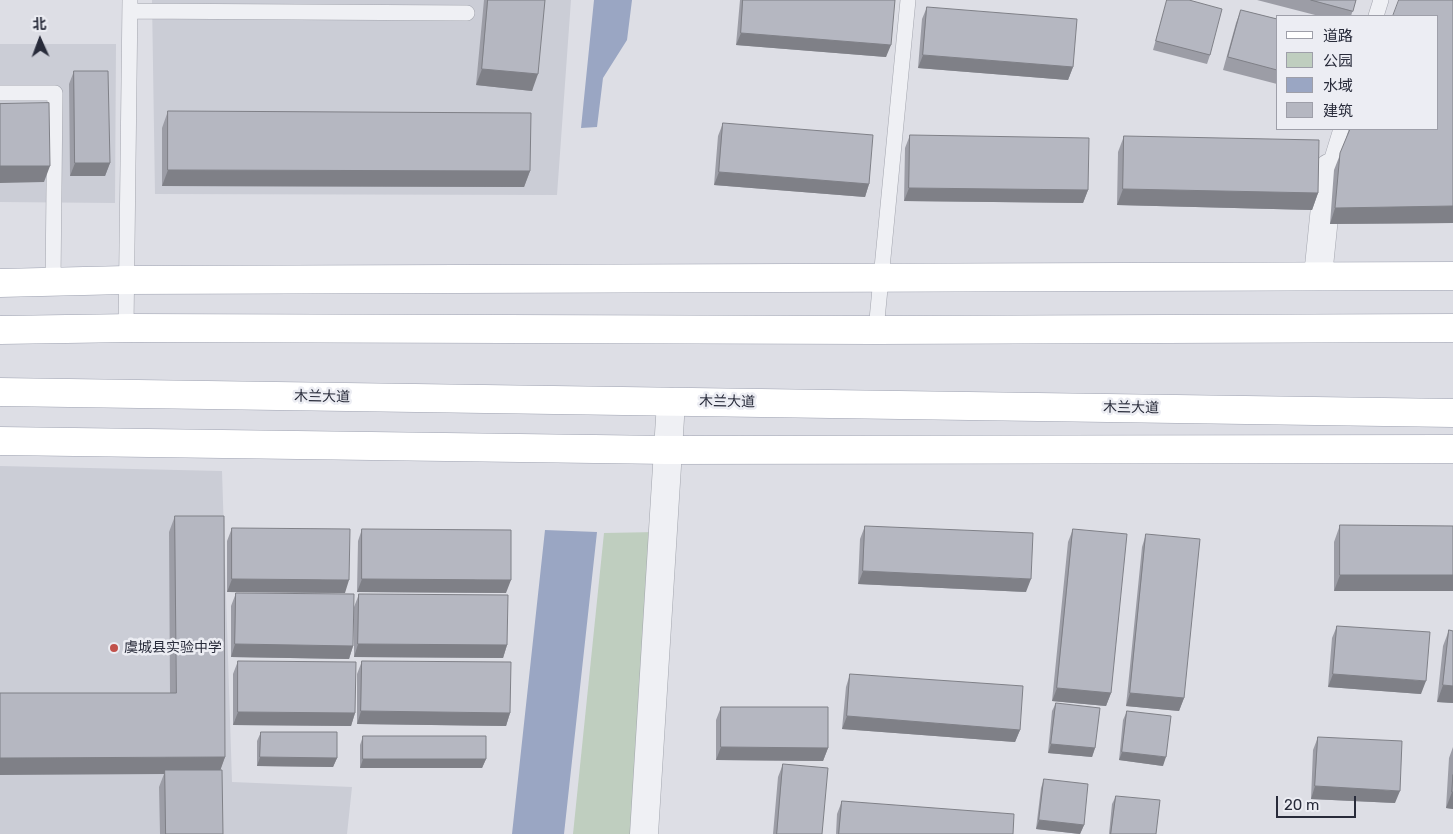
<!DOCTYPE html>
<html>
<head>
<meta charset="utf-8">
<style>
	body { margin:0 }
	#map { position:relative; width:1453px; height:834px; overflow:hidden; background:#dddee5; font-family:Rubik,"Noto Sans SC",sans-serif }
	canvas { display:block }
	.legend { position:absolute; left:1276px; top:15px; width:162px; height:115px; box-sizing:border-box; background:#ecedf3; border:1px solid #9e9fa9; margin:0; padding:6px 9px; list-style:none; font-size:15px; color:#282b3a }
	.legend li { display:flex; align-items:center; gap:10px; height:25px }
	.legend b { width:25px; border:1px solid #9e9fa9 }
	.north { position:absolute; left:15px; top:15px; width:50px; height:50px; -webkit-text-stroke:4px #ecedf3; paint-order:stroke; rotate:358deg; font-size:14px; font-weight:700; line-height:20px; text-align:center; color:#282b3a }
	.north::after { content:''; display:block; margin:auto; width:18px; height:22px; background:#282b3a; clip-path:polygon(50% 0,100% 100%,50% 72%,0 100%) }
	.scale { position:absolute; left:1276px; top:796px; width:80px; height:22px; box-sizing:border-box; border:2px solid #282b3a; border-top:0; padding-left:6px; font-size:15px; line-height:18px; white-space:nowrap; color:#282b3a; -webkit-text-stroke:4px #ecedf3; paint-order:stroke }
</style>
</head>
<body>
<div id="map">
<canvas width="1453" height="834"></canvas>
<ul class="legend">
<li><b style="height:6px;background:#fff"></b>道路</li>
<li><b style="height:14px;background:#bfcebf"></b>公园</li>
<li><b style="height:14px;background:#9aa6c3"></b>水域</li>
<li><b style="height:14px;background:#b5b7c1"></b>建筑</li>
</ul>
<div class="north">北</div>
<div class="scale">20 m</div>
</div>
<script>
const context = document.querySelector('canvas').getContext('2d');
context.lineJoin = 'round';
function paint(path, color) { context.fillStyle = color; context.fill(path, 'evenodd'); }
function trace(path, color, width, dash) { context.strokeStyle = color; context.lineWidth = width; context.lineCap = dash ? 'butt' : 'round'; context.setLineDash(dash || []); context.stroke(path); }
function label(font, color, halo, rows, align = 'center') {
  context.font = font + ' Rubik,"Noto Sans SC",sans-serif'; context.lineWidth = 5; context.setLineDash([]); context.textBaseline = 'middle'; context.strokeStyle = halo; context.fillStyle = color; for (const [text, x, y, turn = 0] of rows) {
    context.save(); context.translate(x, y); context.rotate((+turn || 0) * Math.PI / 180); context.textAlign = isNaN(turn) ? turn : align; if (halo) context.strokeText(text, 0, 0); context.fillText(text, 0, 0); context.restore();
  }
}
paint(new Path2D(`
	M 152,0 L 571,0 L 557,195 L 155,194 Z
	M 0,44 L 116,44 L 115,203 L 0,202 Z
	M 0,466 L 222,471 L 232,782 L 352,787 L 347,834 L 0,834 Z`), '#cbcdd6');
paint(new Path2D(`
	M 657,532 L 636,834 L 573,834 L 604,533 Z`), '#bfcebf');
paint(new Path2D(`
	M 594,0 L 632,0 L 627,40 L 603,78 L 597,127 L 581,128 Z
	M 545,530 L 597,532 L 564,834 L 512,834 Z`), '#9aa6c3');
const service = new Path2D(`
	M 130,11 L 467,13
	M 1376,16 L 1381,0
	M 0,93 L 55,93 L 53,282
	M 1329,168 L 1341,129
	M 126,328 L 130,0
	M 876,330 L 908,0`);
const minor = new Path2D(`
	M 1318,276 L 1329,168
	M 644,834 L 671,402`);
const primary = new Path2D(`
	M 0,283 L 126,280 L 1453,276
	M 0,330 L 133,328 L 876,330 L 1453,328
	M 0,392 L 1453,413
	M 0,441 L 668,450 L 1453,449`);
trace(service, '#a3a5ae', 16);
trace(minor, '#a3a5ae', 29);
trace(primary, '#9da1b0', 29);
trace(service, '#eff0f4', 15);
trace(minor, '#eff0f4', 28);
trace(primary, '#fff', 28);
paint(new Path2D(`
	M 484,0 L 545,0 L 532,91 L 476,85 Z
	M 740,0 L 895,0 L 886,57 L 736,45 Z
	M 1167,0 L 1210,55 L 1207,64 L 1153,50 Z
	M 1257,0 L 1356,0 L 1351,16 L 1319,16 Z
	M 1453,0 L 1453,223 L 1330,224 L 1334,170 L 1350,129 Z
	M 927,7 L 1073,67 L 1068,80 L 918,68 L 922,19 Z
	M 1241,10 L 1277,19 L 1277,84 L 1223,70 L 1236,23 Z
	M 74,71 L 110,163 L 105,176 L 70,176 L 69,84 Z
	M 168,111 L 530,171 L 524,187 L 162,186 L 162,128 Z
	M 723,123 L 869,184 L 865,197 L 714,185 L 718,136 Z
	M 910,135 L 1088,190 L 1083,203 L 904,201 L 905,148 Z
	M 1124,136 L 1318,193 L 1312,210 L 1117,205 L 1118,152 Z
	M 175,516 L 225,757 L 220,770 L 223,834 L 160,834 L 159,787 L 164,774 L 170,693 L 169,532 Z
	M 1340,525 L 1453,526 L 1334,591 L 1334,542 Z
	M 865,526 L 1026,592 L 858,584 L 860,539 Z
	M 232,528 L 345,593 L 227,592 L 227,541 Z
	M 362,529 L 506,593 L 357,592 L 358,541 Z
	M 1073,529 L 1111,693 L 1106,706 L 1052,701 L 1068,542 Z
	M 1146,534 L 1184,698 L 1179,711 L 1126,706 L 1142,547 Z
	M 236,593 L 353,646 L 349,659 L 231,657 L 231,606 Z
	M 359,594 L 507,645 L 503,658 L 354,657 L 354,607 Z
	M 1337,626 L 1421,694 L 1328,687 L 1332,638 Z
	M 1449,630 L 1453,631 L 1453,703 L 1437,702 L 1443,646 Z
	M 238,661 L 355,713 L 351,726 L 233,725 L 233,674 Z
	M 362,661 L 510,713 L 506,726 L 357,724 L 357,674 Z
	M 850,674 L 1020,730 L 1015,742 L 842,729 L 846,687 Z
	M 1056,703 L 1095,748 L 1092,757 L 1048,753 L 1052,711 Z
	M 721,707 L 828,748 L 823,761 L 716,760 L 716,720 Z
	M 1127,711 L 1163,766 L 1119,760 L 1123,720 Z
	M 261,732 L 337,758 L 333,767 L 257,766 L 257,741 Z
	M 363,736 L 486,759 L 482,768 L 360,768 L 360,745 Z
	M 1318,737 L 1395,803 L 1311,799 L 1313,750 Z
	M 1453,747 L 1453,809 L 1446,808 L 1449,758 Z
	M 783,764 L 822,834 L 773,834 L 778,777 Z
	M 1044,779 L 1084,825 L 1080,834 L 1036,829 L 1041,788 Z
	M 1116,796 L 1156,834 L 1109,834 L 1112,804 Z
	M 842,801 L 1013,834 L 836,834 L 837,814 Z`), '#9c9da6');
paint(new Path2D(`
	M 741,33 L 891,45 L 886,57 L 736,45 Z
	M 923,55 L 1073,67 L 1068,80 L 918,68 Z
	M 482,69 L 538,74 L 532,91 L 476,85 Z
	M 75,163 L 110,163 L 105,176 L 70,176 Z
	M 0,166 L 50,166 L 44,182 L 0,183 Z
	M 168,170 L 530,171 L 524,187 L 162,186 Z
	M 719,172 L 869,184 L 865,197 L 714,185 Z
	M 909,188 L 1088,190 L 1083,203 L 904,201 Z
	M 1123,189 L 1318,193 L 1312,210 L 1117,205 Z
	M 1453,206 L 1453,223 L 1330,224 L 1335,208 Z
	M 863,571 L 1031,579 L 1026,592 L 858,584 Z
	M 1340,575 L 1453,575 L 1453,591 L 1334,591 Z
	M 232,579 L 349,580 L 345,593 L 227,592 Z
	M 362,579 L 511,580 L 506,593 L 357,592 Z
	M 235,644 L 353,646 L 349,659 L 231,657 Z
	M 358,644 L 507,645 L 503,658 L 354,657 Z
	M 1333,674 L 1426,681 L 1421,694 L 1328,687 Z
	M 1443,685 L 1453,686 L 1453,703 L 1437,702 Z
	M 1057,688 L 1111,693 L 1106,706 L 1052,701 Z
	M 1130,693 L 1184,698 L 1179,711 L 1126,706 Z
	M 361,711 L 510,713 L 506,726 L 357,724 Z
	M 238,712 L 355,713 L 351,726 L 233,725 Z
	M 847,716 L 1020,730 L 1015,742 L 842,729 Z
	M 1051,744 L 1095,748 L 1092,757 L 1048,753 Z
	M 721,747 L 828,748 L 823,761 L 716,760 Z
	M 1122,752 L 1166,757 L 1163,766 L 1119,760 Z
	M 225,757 L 219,774 L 165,770 L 164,774 L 0,775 L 0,758 Z
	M 260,757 L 337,758 L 333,767 L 257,766 Z
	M 363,759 L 486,759 L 482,768 L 360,768 Z
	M 1315,786 L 1400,791 L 1395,803 L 1311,799 Z
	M 1452,792 L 1453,792 L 1453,809 L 1446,808 Z
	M 1039,820 L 1084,825 L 1080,834 L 1036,829 Z`), '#7f8087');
const building = new Path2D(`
	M 488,0 L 545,0 L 538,74 L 482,69 Z
	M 743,0 L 895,0 L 891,45 L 741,33 Z
	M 1167,0 L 1189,0 L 1222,9 L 1210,55 L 1156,41 Z
	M 1311,0 L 1356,0 L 1353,11 Z
	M 1399,0 L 1453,0 L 1453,206 L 1335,208 L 1340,153 L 1350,129 L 1437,129 L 1437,16 L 1393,16 Z
	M 927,7 L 1077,19 L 1073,67 L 923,55 Z
	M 1241,10 L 1277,19 L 1277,70 L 1228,57 Z
	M 74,71 L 108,71 L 110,163 L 75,163 Z
	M 49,103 L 50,166 L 0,166 L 0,104 Z
	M 168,111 L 531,113 L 530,171 L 168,170 Z
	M 723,123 L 873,135 L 869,184 L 719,172 Z
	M 910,135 L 1089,138 L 1088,190 L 909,188 Z
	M 1124,136 L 1319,140 L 1318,193 L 1123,189 Z
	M 175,516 L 224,516 L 225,757 L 0,758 L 0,693 L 176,693 Z
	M 1340,525 L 1453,526 L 1453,575 L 1340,575 Z
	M 865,526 L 1033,533 L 1031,579 L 863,571 Z
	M 232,528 L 350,529 L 349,580 L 232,579 Z
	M 362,529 L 511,530 L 511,580 L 362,579 Z
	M 1073,529 L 1127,534 L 1111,693 L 1057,688 Z
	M 1146,534 L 1200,539 L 1184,698 L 1130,693 Z
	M 236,593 L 354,594 L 353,646 L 235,644 Z
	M 359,594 L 508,595 L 507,645 L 358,644 Z
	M 1337,626 L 1430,632 L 1426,681 L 1333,674 Z
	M 1449,630 L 1453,631 L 1453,686 L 1443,685 Z
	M 238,661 L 356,662 L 355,713 L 238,712 Z
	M 362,661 L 511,662 L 510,713 L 361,711 Z
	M 850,674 L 1023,686 L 1020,730 L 847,716 Z
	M 1056,703 L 1100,708 L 1095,748 L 1051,744 Z
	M 721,707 L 828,707 L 828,748 L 721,747 Z
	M 1127,711 L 1171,716 L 1166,757 L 1122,752 Z
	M 261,732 L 337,732 L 337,758 L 260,757 Z
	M 363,736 L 486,736 L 486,759 L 363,759 Z
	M 1318,737 L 1402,741 L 1400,791 L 1315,786 Z
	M 783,764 L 828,768 L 822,834 L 777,834 Z
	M 165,770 L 222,770 L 223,834 L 166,834 Z
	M 1453,775 L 1453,792 L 1452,792 Z
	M 1044,779 L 1088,784 L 1084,825 L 1039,820 Z
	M 1116,796 L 1160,800 L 1156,834 L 1111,834 Z
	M 842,801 L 1014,814 L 1013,834 L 839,834 Z`);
paint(building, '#b5b7c1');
trace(building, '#7f8087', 1);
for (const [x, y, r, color] of [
	[114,648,5,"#c1514b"]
]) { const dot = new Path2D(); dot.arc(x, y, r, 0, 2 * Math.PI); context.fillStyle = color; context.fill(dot); trace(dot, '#ecedf3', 2); }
label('14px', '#282b3a', '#ecedf3', [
	["木兰大道",322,397,1],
	["木兰大道",727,402,1],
	["木兰大道",1131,408,1]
]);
label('14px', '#282b3a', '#ecedf3', [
	["虞城县实验中学",124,648]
], 'left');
</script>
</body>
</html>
